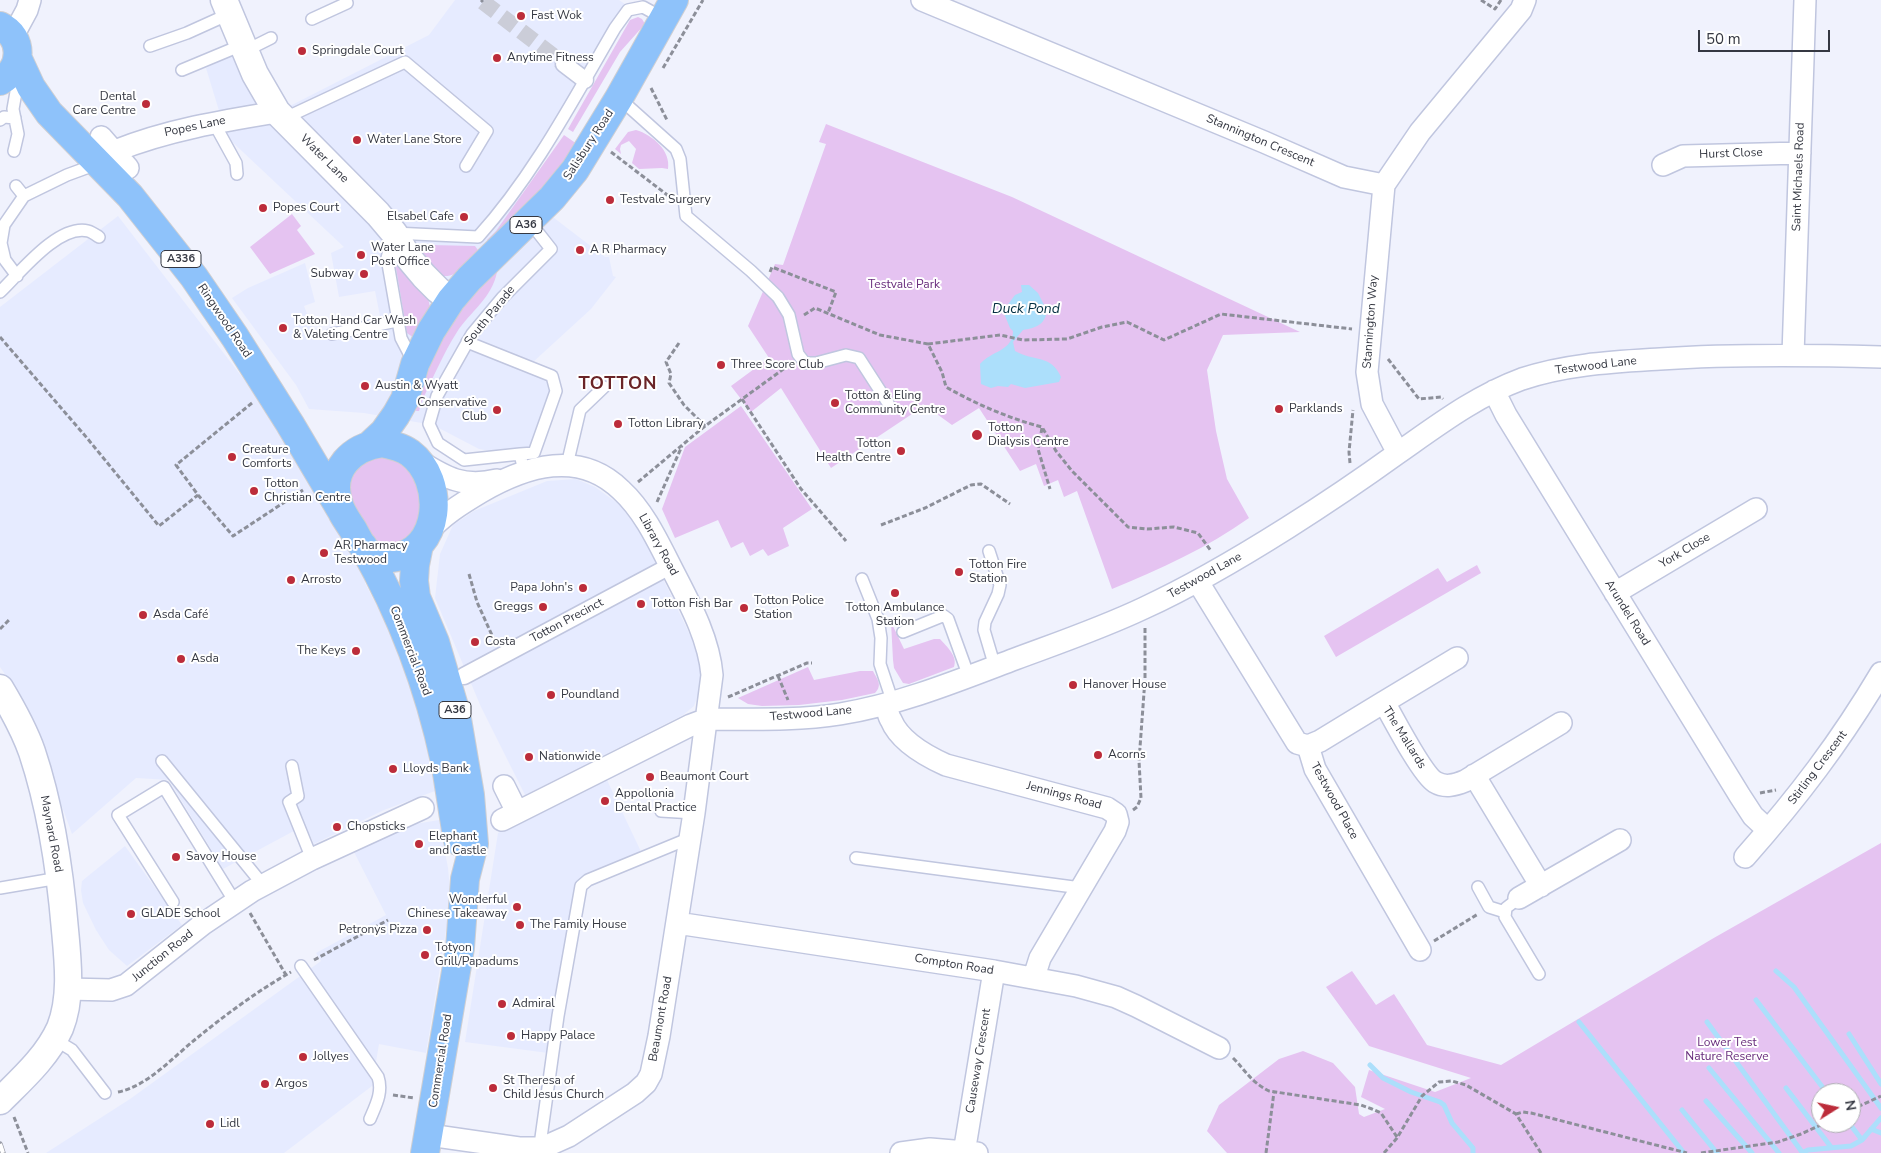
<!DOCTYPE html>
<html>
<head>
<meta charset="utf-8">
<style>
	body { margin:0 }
	#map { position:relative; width:1881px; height:1153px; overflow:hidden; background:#f0f2fd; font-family:"Nunito Sans",sans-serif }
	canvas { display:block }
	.north { position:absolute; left:1811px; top:1083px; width:50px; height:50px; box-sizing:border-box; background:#fff; border:1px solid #aeafb3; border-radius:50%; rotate:80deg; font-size:14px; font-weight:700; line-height:20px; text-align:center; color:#353842 }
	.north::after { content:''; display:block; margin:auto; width:18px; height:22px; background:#bc2c3a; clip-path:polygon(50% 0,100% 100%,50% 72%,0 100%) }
	.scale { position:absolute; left:1698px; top:30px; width:132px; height:22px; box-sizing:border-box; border:2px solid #353842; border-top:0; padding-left:6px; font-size:15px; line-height:18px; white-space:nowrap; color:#353842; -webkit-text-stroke:4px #fff; paint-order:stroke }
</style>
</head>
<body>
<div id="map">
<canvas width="1881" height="1153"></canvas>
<div class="north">N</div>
<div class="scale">50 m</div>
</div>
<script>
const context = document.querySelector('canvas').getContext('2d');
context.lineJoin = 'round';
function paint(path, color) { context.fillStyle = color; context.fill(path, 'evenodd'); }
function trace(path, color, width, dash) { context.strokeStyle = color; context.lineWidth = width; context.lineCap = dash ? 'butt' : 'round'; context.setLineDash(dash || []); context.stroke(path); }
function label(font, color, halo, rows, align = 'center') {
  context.font = font + ' "Nunito Sans",sans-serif'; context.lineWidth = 4; context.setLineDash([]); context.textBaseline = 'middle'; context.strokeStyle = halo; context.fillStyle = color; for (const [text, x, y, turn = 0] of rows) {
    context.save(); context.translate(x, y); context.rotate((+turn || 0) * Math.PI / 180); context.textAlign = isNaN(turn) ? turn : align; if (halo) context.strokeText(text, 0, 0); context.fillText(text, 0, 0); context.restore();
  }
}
paint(new Path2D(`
	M 455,0 L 619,0 L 625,4 L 515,188 L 605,257 L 609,257 L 613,276 L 616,277 L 591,309 L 532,363 L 556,374 L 561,393 L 536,459 L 479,449 L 433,425 L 364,413 L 309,409 L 296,385 L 232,298 L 248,288 L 305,263 L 315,302 L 304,306 L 315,334 L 381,321 L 375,291 L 339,297 L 331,253 L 344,247 L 227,137 L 206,68 L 252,44 L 286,108 L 429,35 Z
	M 118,216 L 296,447 L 367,565 L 365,583 L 398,647 L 419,708 L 435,791 L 384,810 L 314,844 L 305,825 L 223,869 L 169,780 L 136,778 L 72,834 L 24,702 L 0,667 L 0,307 Z
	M 576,479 L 595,487 L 620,505 L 641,533 L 702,660 L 701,686 L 694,706 L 683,715 L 525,795 L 481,707 L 435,598 L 440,554 L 453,525 L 474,511 L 547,481 Z
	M 606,778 L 645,860 L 584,890 L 556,1054 L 465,1042 L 498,833 Z
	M 439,820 L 448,868 L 451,900 L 426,1053 L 379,1044 L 372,1086 L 284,1153 L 46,1153 L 130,1099 L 321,961 L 316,953 L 386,915 L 354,852 L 409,825 Z
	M 125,846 L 182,925 L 127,966 L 109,950 L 96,930 L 83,903 L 81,890 L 82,881 Z`), '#e6ebff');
paint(new Path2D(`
	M 638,17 L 642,19 L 645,24 L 620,52 L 573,132 L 568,129 L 630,20 Z
	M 826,124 L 1012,197 L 1300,332 L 1223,335 L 1207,370 L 1216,431 L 1227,479 L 1249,518 C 1207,548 1160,569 1112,589 L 1077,491 L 1064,497 L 1058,480 L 1044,486 L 1036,464 L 1020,471 L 979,408 L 952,425 L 923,404 L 918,410 L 831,468 L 781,388 L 751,412 L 731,386 L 769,358 L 748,326 L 775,264 L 783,265 L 826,144 L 819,142 Z
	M 636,130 C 653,135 671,151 668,169 L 662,168 L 639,169 L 632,163 L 636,149 L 629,141 L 621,145 L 620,149 L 621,154 L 615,149 L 628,132 Z
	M 564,135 L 577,144 L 542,193 L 490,245 L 487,240 L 496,231 Z
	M 292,214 L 301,226 L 297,230 L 315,254 L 270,274 L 250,247 Z
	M 430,245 L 475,246 L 480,253 C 469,263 452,284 435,273 C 427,268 420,256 414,249 Z
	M 397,264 L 427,293 L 431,312 L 414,338 L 407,333 L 396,268 Z
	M 493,267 L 497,272 C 492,298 470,312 457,332 C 443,354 433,378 422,401 L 419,411 L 416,411 L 418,398 L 438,337 Z
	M 741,406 L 812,509 L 783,528 L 789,546 L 768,556 L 763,549 L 750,556 L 743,542 L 731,548 L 718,520 L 675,538 L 662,509 L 685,447 Z
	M 382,455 C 407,462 427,482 421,510 C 420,515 420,521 418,526 C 414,532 408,538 403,544 L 376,546 L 346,494 L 346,485 L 358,463 Z
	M 1477,565 L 1481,573 L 1336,657 L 1324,636 L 1438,568 L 1447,582 Z
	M 891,622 L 904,649 L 934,639 L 940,639 C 947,647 958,656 954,667 L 909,684 L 903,683 L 894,668 L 893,660 Z
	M 808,667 L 814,680 L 860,671 L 873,671 C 877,679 883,685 875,693 L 842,700 L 799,705 L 762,706 L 748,704 L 738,698 Z
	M 1881,843 L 1881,1153 L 1227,1153 L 1207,1131 L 1219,1105 L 1279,1059 L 1303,1051 L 1333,1063 L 1355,1087 L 1359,1114 L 1364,1117 L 1385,1109 L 1361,1097 L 1369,1070 L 1435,1092 L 1471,1078 L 1369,1046 L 1326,987 L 1352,971 L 1376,1005 L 1394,994 L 1427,1045 L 1501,1065 L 1712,939 ZM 1821,1093 L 1851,1093 L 1851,1123 L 1821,1123 Z`), '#e5c3f1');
paint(new Path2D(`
	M 1021,285 L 1029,285 L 1038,293 L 1047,311 C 1045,325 1035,328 1023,330 L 1013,342 L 1015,351 C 1034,362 1051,354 1061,377 L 1059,382 L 1025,388 L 1011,384 L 1008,387 L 998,386 L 991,388 L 981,384 L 980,364 C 991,351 1013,351 1013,331 L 1010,328 L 1003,311 L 1015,295 L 1022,292 Z`), '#acdffb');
trace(new Path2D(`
	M 1776,971 L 1794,987 L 1881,1108
	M 1756,1000 L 1827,1093
	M 1579,1022 L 1684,1153
	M 1707,1022 L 1802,1152
	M 1849,1034 L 1881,1084
	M 1370,1065 L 1383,1078 L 1411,1092 L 1440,1102 L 1444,1105 L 1452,1123 L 1473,1148 L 1473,1153
	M 1709,1068 L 1779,1153
	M 1786,1088 L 1831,1147
	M 1706,1101 L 1752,1153
	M 1682,1110 L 1717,1153
	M 1849,1123 L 1862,1140
	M 1871,1129 L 1881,1133
	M 1802,1153 L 1808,1150 L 1851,1146 L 1862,1140 L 1881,1118`), '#acdffb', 5);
trace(new Path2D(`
	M 483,2 L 564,64`), '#cbcdd8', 16, [16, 8]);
const service = new Path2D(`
	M 312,19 L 347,3
	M 150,46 L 187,33 L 229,14
	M 245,51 L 271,38
	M 182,70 L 242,45
	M 619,98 L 676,149 L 680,159 L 686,216 L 751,271 L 778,297 L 789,315 L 798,354 L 805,363 L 816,363 L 846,355 L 859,358 L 888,403
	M 283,119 L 405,62 L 487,131 L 466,166
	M 0,120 L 4,117 L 15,118
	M 214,123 L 236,163 L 237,174
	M 14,151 L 18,134 L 13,109 L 16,92
	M 16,186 L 24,196 L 67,175 L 97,164
	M 17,276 L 5,260 L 1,243 L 4,225 L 24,196
	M 0,292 C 20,273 58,224 88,231 C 92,232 96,235 99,237
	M 332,334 L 397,321
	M 467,342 L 552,376 L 556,391 L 534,453 L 520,454
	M 413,361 L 401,338 L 387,258 L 394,233 L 478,237 C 534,175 573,100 615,28 L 628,10 L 643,7 L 663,18
	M 567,465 L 580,410 L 604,387
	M 524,471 L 520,454 L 464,460 L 438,443 L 429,424 L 437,396 L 472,334 L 502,298 L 551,249 L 529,221
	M 989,551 L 1000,585 L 998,594 L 985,622 L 984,630 L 995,667
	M 862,579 L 878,619 L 881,638 L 880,664 L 893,703
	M 903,632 L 940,617 L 944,616 L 948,619 L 969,677
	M 162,761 L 263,885
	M 292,766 L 298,796 L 289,802 L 312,859
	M 661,811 L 694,813
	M 856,858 L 1081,888
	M 1478,887 L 1489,907 L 1505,912
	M 0,888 L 59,878
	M 1519,898 L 1506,908 L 1505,917 L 1539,974
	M 173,902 L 118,815 L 164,787 L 235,902
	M 301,966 L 378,1077 C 383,1092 376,1105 370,1119
	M 54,1039 L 72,1050 L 105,1093
	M 539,1152 L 558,1016 L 581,886 L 588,880 L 690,838`);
const pedestrian = new Path2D(`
	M 564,64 L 585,80
	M 464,676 L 670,566`);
const minor = new Path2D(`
	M 922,0 L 1264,142 L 1344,177 L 1384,185
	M 13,36 L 27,10 L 30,0
	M 101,137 L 128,168
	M 115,151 C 167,130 222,121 277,112
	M 1663,165 L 1683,156 L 1800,153
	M 1793,355 L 1805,0
	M 1494,391 L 1506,415 L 1740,796 L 1753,816 L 1768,830
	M 1398,453 L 1372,404 L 1367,372 L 1384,185 L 1420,132 L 1521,10 L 1525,0
	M 419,461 C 446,478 464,488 497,480
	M 427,533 C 443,515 461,504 481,492 C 526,466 579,449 621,490 C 645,512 659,544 674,573 C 690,604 709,639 712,675 L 694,813 L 659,1036 L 651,1074 L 646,1083 L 635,1093 L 569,1136 L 542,1148 L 519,1148 L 429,1135
	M 1198,582 L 1297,743 L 1308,746 L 1320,741 L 1384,702 C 1393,718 1422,774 1435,782 C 1445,788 1455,785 1465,781 L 1561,723
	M 1615,593 L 1756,509
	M 1384,702 L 1457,658
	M 886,705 C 888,710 888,716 891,720 C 900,742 926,756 946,765 L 1107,808 L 1116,814 L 1118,822 L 1115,831 L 1040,958 L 1034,977
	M 1308,746 L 1315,769 L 1420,950
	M 1474,775 L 1541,886
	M 504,786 L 517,812
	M 502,820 L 691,725 L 707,719 C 751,719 797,721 840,714 C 901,704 957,681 1015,659 C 1058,643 1102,628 1144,608 C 1194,585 1241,557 1287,528 C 1325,504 1362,479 1398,453 C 1438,425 1476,396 1522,379 C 1567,364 1613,362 1660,359 C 1734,354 1807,355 1881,357
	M 1745,857 C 1798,797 1840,742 1881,673
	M 1519,898 L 1620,840
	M 677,923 L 994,971 L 1076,986 L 1116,997 L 1136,1006 L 1219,1048
	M 67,989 L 111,990 L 126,985 L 203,924 L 252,891 L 312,859 L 423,808
	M 901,1153 L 930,1149 L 977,1153
	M 964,1153 L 994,971`);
const tertiary = new Path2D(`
	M 224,0 L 255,74 L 277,112 L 378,214 L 394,233 L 408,257 L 424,276 L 438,290 L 451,300
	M 0,688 C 12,708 24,729 32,752 C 51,809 60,870 65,930 C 68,962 72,998 60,1028 C 47,1057 22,1079 0,1101`);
const primary = new Path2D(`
	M 0,26 C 24,37 23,69 0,81
	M 18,59 L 31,87 L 49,113 L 130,196 L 194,277 L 235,337 L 290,424 L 341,510
	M 382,443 C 392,445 402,447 410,453 C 446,480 442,553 391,558 C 383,559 376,558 369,553 C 361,547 357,536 352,528 C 346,519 340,511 338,501 C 329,469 352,447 382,443 Z
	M 370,445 L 384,432 L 396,415 L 405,399 L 415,364 L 431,331 L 451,300 L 469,279 L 552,198 L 575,170 L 619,98 L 674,0
	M 419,545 L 415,565 L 414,581 L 416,597 L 435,642 L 456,713 L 470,795 L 474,844 L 465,879 L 460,948 L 425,1153
	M 363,546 C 401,613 429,686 445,762 C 450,789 453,815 458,841`);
trace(service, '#c0c6df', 14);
trace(pedestrian, '#c0c6df', 19);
trace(minor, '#c0c6df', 24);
trace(tertiary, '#c0c6df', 29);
trace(primary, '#cfcfd2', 30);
trace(new Path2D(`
	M 481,0 L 483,2
	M 1481,0 L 1495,9 L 1501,0
	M 663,68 L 703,0
	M 651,88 L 667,120
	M 611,152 L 670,197
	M 770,272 L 772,267 L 836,292 L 828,313
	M 804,315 L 815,308 L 880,335 L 928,344 L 942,372 L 946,387 C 976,404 1008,418 1042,427 L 1056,451 L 1072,471 L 1128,527 L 1147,529 L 1174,527 L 1198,533 L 1211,551
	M 0,337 L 87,438 L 159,526 L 198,495
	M 679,343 L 666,362 L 671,374 L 669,383 L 684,405 L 705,426
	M 928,344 L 1000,335 L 1023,340 L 1067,339 L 1102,327 L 1127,322 L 1164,340 L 1221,314 L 1352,329
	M 1388,359 L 1419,399 L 1441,397 L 1443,399
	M 742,399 L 801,489 L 846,541
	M 252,403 L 176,465 L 198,495 L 233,536 L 303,490
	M 1042,428 L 1038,449 L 1050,489
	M 1350,463 L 1349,452 L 1353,410
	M 638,482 L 705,426 L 789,365
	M 657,502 L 682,446
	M 881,525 L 925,508 L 971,485 L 981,484 L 1010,504
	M 469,574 L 477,602 L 495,642
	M 0,629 L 9,620
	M 778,676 L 788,700
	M 728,697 L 807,663 L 812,663
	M 1760,793 L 1776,790
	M 1133,810 L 1137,807 L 1141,798 L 1139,761 L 1145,679 L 1145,627
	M 250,913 L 286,975
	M 1434,941 L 1478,914
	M 314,960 L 388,920
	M 1233,1058 C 1246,1071 1251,1082 1269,1091 L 1361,1105 L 1372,1109 L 1381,1113 L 1397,1137
	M 118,1092 C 148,1086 173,1057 197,1038 C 225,1015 259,990 291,972
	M 393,1095 L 414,1098
	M 1851,1110 L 1881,1096
	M 1516,1114 L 1523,1112 L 1531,1113 L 1687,1153
	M 14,1117 L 28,1153
	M 1266,1153 L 1274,1092
	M 1384,1153 L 1397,1138 L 1422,1096 L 1439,1082 L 1452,1081 L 1466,1085 L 1516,1114 L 1541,1153
	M 1701,1153 L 1778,1142 L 1801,1134 L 1825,1123`), '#8c8f99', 3, [5, 2.5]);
trace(service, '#fff', 11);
trace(pedestrian, '#fff', 16);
trace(minor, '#fff', 21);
trace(tertiary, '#fff', 26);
trace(primary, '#8ec2fa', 28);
const rail = new Path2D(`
	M 0,1144 L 3,1153`);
trace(rail, '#999ca6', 5.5);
trace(rail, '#fff', 4, [11]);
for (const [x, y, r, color] of [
	[521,16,5,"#bc2c3a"],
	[302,51,5,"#bc2c3a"],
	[497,58,5,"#bc2c3a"],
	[146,104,5,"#bc2c3a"],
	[357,140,5,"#bc2c3a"],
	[610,200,5,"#bc2c3a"],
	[263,208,5,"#bc2c3a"],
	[464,217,5,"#bc2c3a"],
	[580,250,5,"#bc2c3a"],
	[361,255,5,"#bc2c3a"],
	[364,274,5,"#bc2c3a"],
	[283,328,5,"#bc2c3a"],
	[721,365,5,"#bc2c3a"],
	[365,386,5,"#bc2c3a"],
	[835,403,5,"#bc2c3a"],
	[1279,409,5,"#bc2c3a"],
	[497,410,5,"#bc2c3a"],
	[618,424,5,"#bc2c3a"],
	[977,435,6,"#bc2c3a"],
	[901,451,5,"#bc2c3a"],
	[232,457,5,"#bc2c3a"],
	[254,491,5,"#bc2c3a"],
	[324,553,5,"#bc2c3a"],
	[959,572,5,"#bc2c3a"],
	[291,580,5,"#bc2c3a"],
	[583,588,5,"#bc2c3a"],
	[895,593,5,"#bc2c3a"],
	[641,604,5,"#bc2c3a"],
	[543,607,5,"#bc2c3a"],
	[744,608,5,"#bc2c3a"],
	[143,615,5,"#bc2c3a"],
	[475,642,5,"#bc2c3a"],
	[356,651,5,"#bc2c3a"],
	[181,659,5,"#bc2c3a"],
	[1073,685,5,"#bc2c3a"],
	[551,695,5,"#bc2c3a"],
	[1098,755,5,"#bc2c3a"],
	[529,757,5,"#bc2c3a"],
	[393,769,5,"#bc2c3a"],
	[650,777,5,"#bc2c3a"],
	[605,801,5,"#bc2c3a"],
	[337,827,5,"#bc2c3a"],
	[419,844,5,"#bc2c3a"],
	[176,857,5,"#bc2c3a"],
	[517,907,5,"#bc2c3a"],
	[131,914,5,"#bc2c3a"],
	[520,925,5,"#bc2c3a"],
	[427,930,5,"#bc2c3a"],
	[425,955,5,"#bc2c3a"],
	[502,1004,5,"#bc2c3a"],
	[511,1036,5,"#bc2c3a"],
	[303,1057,5,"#bc2c3a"],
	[265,1084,5,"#bc2c3a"],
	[493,1088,5,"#bc2c3a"],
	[210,1124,5,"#bc2c3a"]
]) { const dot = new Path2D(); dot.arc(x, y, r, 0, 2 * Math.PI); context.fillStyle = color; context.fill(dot); trace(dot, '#fff', 2); }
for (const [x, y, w] of [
	[526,225,32],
	[181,259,40],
	[455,710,32]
]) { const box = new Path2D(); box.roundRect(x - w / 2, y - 8.5, w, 17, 4); context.fillStyle = '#fff'; context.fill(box); trace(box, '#353842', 1); }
label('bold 11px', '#353842', null, [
	["A36",526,225],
	["A336",181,259],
	["A36",455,710]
]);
label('12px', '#353842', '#fff', [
	["Fast Wok",531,16],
	["Springdale Court",312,51],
	["Anytime Fitness",507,58],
	["Dental",136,97,"right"],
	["Care Centre",136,111,"right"],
	["Water Lane Store",367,140],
	["Testvale Surgery",620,200],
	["Popes Court",273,208],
	["Elsabel Cafe",454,217,"right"],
	["Water Lane",371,248],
	["Post Office",371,262],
	["A R Pharmacy",590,250],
	["Subway",354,274,"right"],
	["Totton Hand Car Wash",293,321],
	["& Valeting Centre",293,335],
	["Three Score Club",731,365],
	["Austin & Wyatt",375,386],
	["Totton & Eling",845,396],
	["Community Centre",845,410],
	["Conservative",487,403,"right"],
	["Club",487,417,"right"],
	["Parklands",1289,409],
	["Totton Library",628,424],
	["Totton",988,428],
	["Dialysis Centre",988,442],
	["Totton",891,444,"right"],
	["Health Centre",891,458,"right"],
	["Creature",242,450],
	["Comforts",242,464],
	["Totton",264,484],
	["Christian Centre",264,498],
	["AR Pharmacy",334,546],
	["Testwood",334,560],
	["Totton Fire",969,565],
	["Station",969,579],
	["Arrosto",301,580],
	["Papa John's",573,588,"right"],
	["Totton Police",754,601],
	["Station",754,615],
	["Totton Fish Bar",651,604],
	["Greggs",533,607,"right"],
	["Totton Ambulance",895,608,"center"],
	["Station",895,622,"center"],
	["Asda Café",153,615],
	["Costa",485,642],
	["The Keys",346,651,"right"],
	["Asda",191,659],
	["Hanover House",1083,685],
	["Poundland",561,695],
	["Acorns",1108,755],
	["Nationwide",539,757],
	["Lloyds Bank",403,769],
	["Beaumont Court",660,777],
	["Appollonia",615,794],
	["Dental Practice",615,808],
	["Chopsticks",347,827],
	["Elephant",429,837],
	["and Castle",429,851],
	["Savoy House",186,857],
	["Wonderful",507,900,"right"],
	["Chinese Takeaway",507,914,"right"],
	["GLADE School",141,914],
	["The Family House",530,925],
	["Petronys Pizza",417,930,"right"],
	["Totyon",435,948],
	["Grill/Papadums",435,962],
	["Admiral",512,1004],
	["Happy Palace",521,1036],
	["Jollyes",313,1057],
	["St Theresa of",503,1081],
	["Child Jesus Church",503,1095],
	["Argos",275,1084],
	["Lidl",220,1124]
], 'left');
label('12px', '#353842', '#fff', [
	["Popes Lane",195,127,-12],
	["Stannington Crescent",1260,141,23],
	["Salisbury Road",589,145,-57],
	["Hurst Close",1731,154,-2],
	["Water Lane",324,159,45],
	["Saint Michaels Road",1799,177,-88],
	["South Parade",490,316,-51],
	["Ringwood Road",224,321,56],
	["Stannington Way",1371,322,-86],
	["Testwood Lane",1596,366,-7],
	["Library Road",658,545,61],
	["York Close",1685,551,-31],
	["Testwood Lane",1205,576,-29],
	["Arundel Road",1627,613,58],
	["Totton Precinct",567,621,-28],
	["Commercial Road",410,651,69],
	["Testwood Lane",811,714,-5],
	["The Mallards",1404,738,58],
	["Stirling Crescent",1818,768,-53],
	["Jennings Road",1064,796,15],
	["Testwood Place",1334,801,61],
	["Maynard Road",51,834,79],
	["Junction Road",163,956,-39],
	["Compton Road",954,965,9],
	["Beaumont Road",661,1019,-80],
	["Commercial Road",441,1061,-81],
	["Causeway Crescent",979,1061,-81]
]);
label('12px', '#672b7b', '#fff', [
	["Testvale Park",904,285],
	["Lower Test",1727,1043],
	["Nature Reserve",1727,1057]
]);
label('italic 14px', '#032f41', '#fff', [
	["Duck Pond",1026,310]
]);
context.letterSpacing = '1px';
label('bold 18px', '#6a2427', '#fff', [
	["TOTTON",618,385]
]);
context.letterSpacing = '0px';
</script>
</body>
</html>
